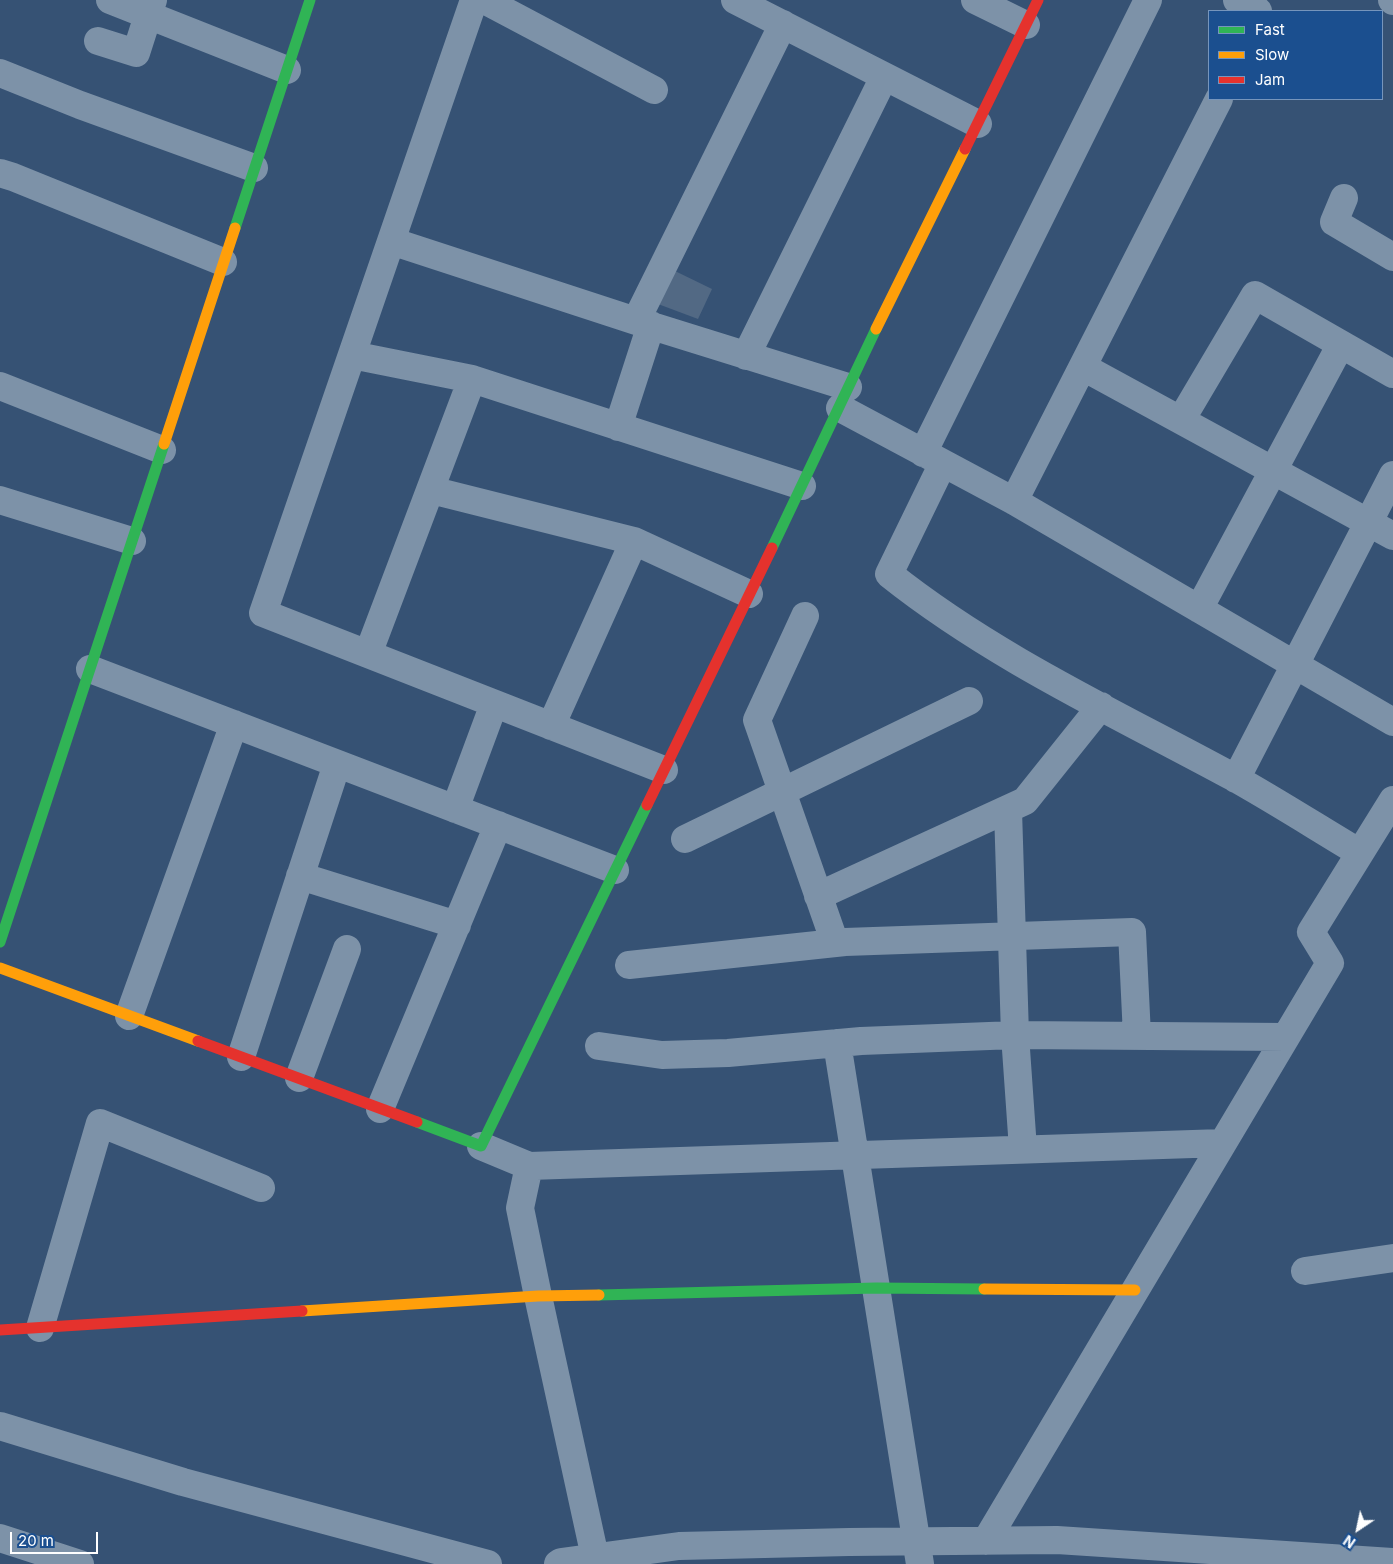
<!DOCTYPE html>
<html>
<head>
<meta charset="utf-8">
<style>
	body { margin:0 }
	#map { position:relative; width:1393px; height:1564px; overflow:hidden; background:#365274; font-family:Inter,sans-serif }
	canvas { display:block }
	.legend { position:absolute; left:1208px; top:10px; width:175px; height:90px; box-sizing:border-box; background:#1b4f8f; border:1px solid #7695bc; margin:0; padding:6px 9px; list-style:none; font-size:15px; color:#fff }
	.legend li { display:flex; align-items:center; gap:10px; height:25px }
	.legend b { width:25px; border:1px solid #7695bc }
	.north { position:absolute; left:1333px; top:1504px; width:50px; height:50px; -webkit-text-stroke:4px #1b4f8f; paint-order:stroke; rotate:214deg; font-size:14px; font-weight:700; line-height:20px; text-align:center; color:#fff }
	.north::after { content:''; display:block; margin:auto; width:18px; height:22px; background:#fff; clip-path:polygon(50% 0,100% 100%,50% 72%,0 100%) }
	.scale { position:absolute; left:10px; top:1532px; width:88px; height:22px; box-sizing:border-box; border:2px solid #fff; border-top:0; padding-left:6px; font-size:15px; line-height:18px; white-space:nowrap; color:#fff; -webkit-text-stroke:4px #1b4f8f; paint-order:stroke }
</style>
</head>
<body>
<div id="map">
<canvas width="1393" height="1564"></canvas>
<ul class="legend">
<li><b style="height:6px;background:#30b455"></b>Fast</li>
<li><b style="height:6px;background:#ff9f0a"></b>Slow</li>
<li><b style="height:6px;background:#e5322d"></b>Jam</li>
</ul>
<div class="north">N</div>
<div class="scale">20 m</div>
</div>
<script>
const context = document.querySelector('canvas').getContext('2d');
context.lineJoin = 'round';
function paint(path, color) { context.fillStyle = color; context.fill(path, 'evenodd'); }
function trace(path, color, width, dash) { context.strokeStyle = color; context.lineWidth = width; context.lineCap = dash ? 'butt' : 'round'; context.setLineDash(dash || []); context.stroke(path); }
paint(new Path2D(`
	M 675,271 L 712,289 L 698,319 L 658,304 Z`), '#526984');
trace(new Path2D(`
	M 110,0 L 287,70
	M 474,0 L 263,613 L 664,770
	M 484,0 L 654,90
	M 735,0 L 978,124
	M 975,0 L 1026,25
	M 1237,0 L 1258,11
	M 1392,0 L 1393,1
	M 98,41 L 136,53 L 153,0
	M 0,73 L 80,105 L 254,168
	M 0,173 L 13,177 L 223,262
	M 1344,198 L 1334,222 L 1393,257
	M 391,241 L 636,321 L 848,387
	M 636,321 L 783,24
	M 352,355 L 472,379
	M 746,356 L 884,77
	M 1083,367 L 1393,536
	M 0,386 L 162,450
	M 840,408 L 1014,501 L 1393,722
	M 1181,420 L 1255,295 L 1393,374
	M 618,427 L 651,325
	M 923,453 L 1148,0
	M 943,463 L 889,574 C 993,657 1117,714 1233,777 C 1276,801 1318,828 1360,853
	M 431,490 L 634,541 L 749,594
	M 0,500 L 132,541
	M 1014,501 L 1219,99
	M 1199,609 L 1341,344
	M 805,616 L 757,720 L 835,943
	M 368,654 L 472,379 L 802,486
	M 90,669 L 615,870
	M 551,726 L 634,541
	M 1236,779 L 1393,475
	M 455,809 L 494,704
	M 1008,810 L 1015,1035 L 1023,1149
	M 685,839 L 969,701
	M 300,876 L 457,925
	M 818,896 L 1025,801 L 1101,706
	M 629,965 L 845,942 L 1132,932 L 1137,1036
	M 129,1016 L 234,724
	M 837,1043 L 920,1564
	M 599,1046 L 662,1055 L 728,1053 L 861,1041 L 1015,1035 L 1286,1037
	M 241,1057 L 337,764
	M 299,1078 L 347,949
	M 380,1109 L 498,825
	M 481,1146 L 529,1166 L 520,1208 L 538,1296 L 595,1557
	M 529,1166 L 1223,1143
	M 1305,1271 L 1393,1258
	M 40,1328 L 100,1123 L 261,1188
	M 0,1426 L 183,1482 L 488,1564
	M 0,1538 L 80,1564
	M 986,1541 L 1330,963 L 1311,932 L 1393,800
	M 558,1564 L 561,1562 L 679,1546 L 849,1542 L 1057,1540 L 1393,1562`), '#7d92a8', 28);
trace(new Path2D(`
	M 235,228 L 310,0
	M 772,548 L 876,329
	M 0,942 L 164,444
	M 417,1122 L 481,1146 L 647,805
	M 599,1295 L 876,1288 L 984,1289`), '#30b455', 11);
trace(new Path2D(`
	M 876,329 L 965,149
	M 164,444 L 235,228
	M 0,968 L 198,1041
	M 984,1289 L 1135,1290
	M 302,1311 L 538,1296 L 599,1295`), '#ff9f0a', 11);
trace(new Path2D(`
	M 965,149 L 1038,0
	M 647,805 L 772,548
	M 198,1041 L 417,1122
	M 0,1330 L 302,1311`), '#e5322d', 11);
</script>
</body>
</html>
